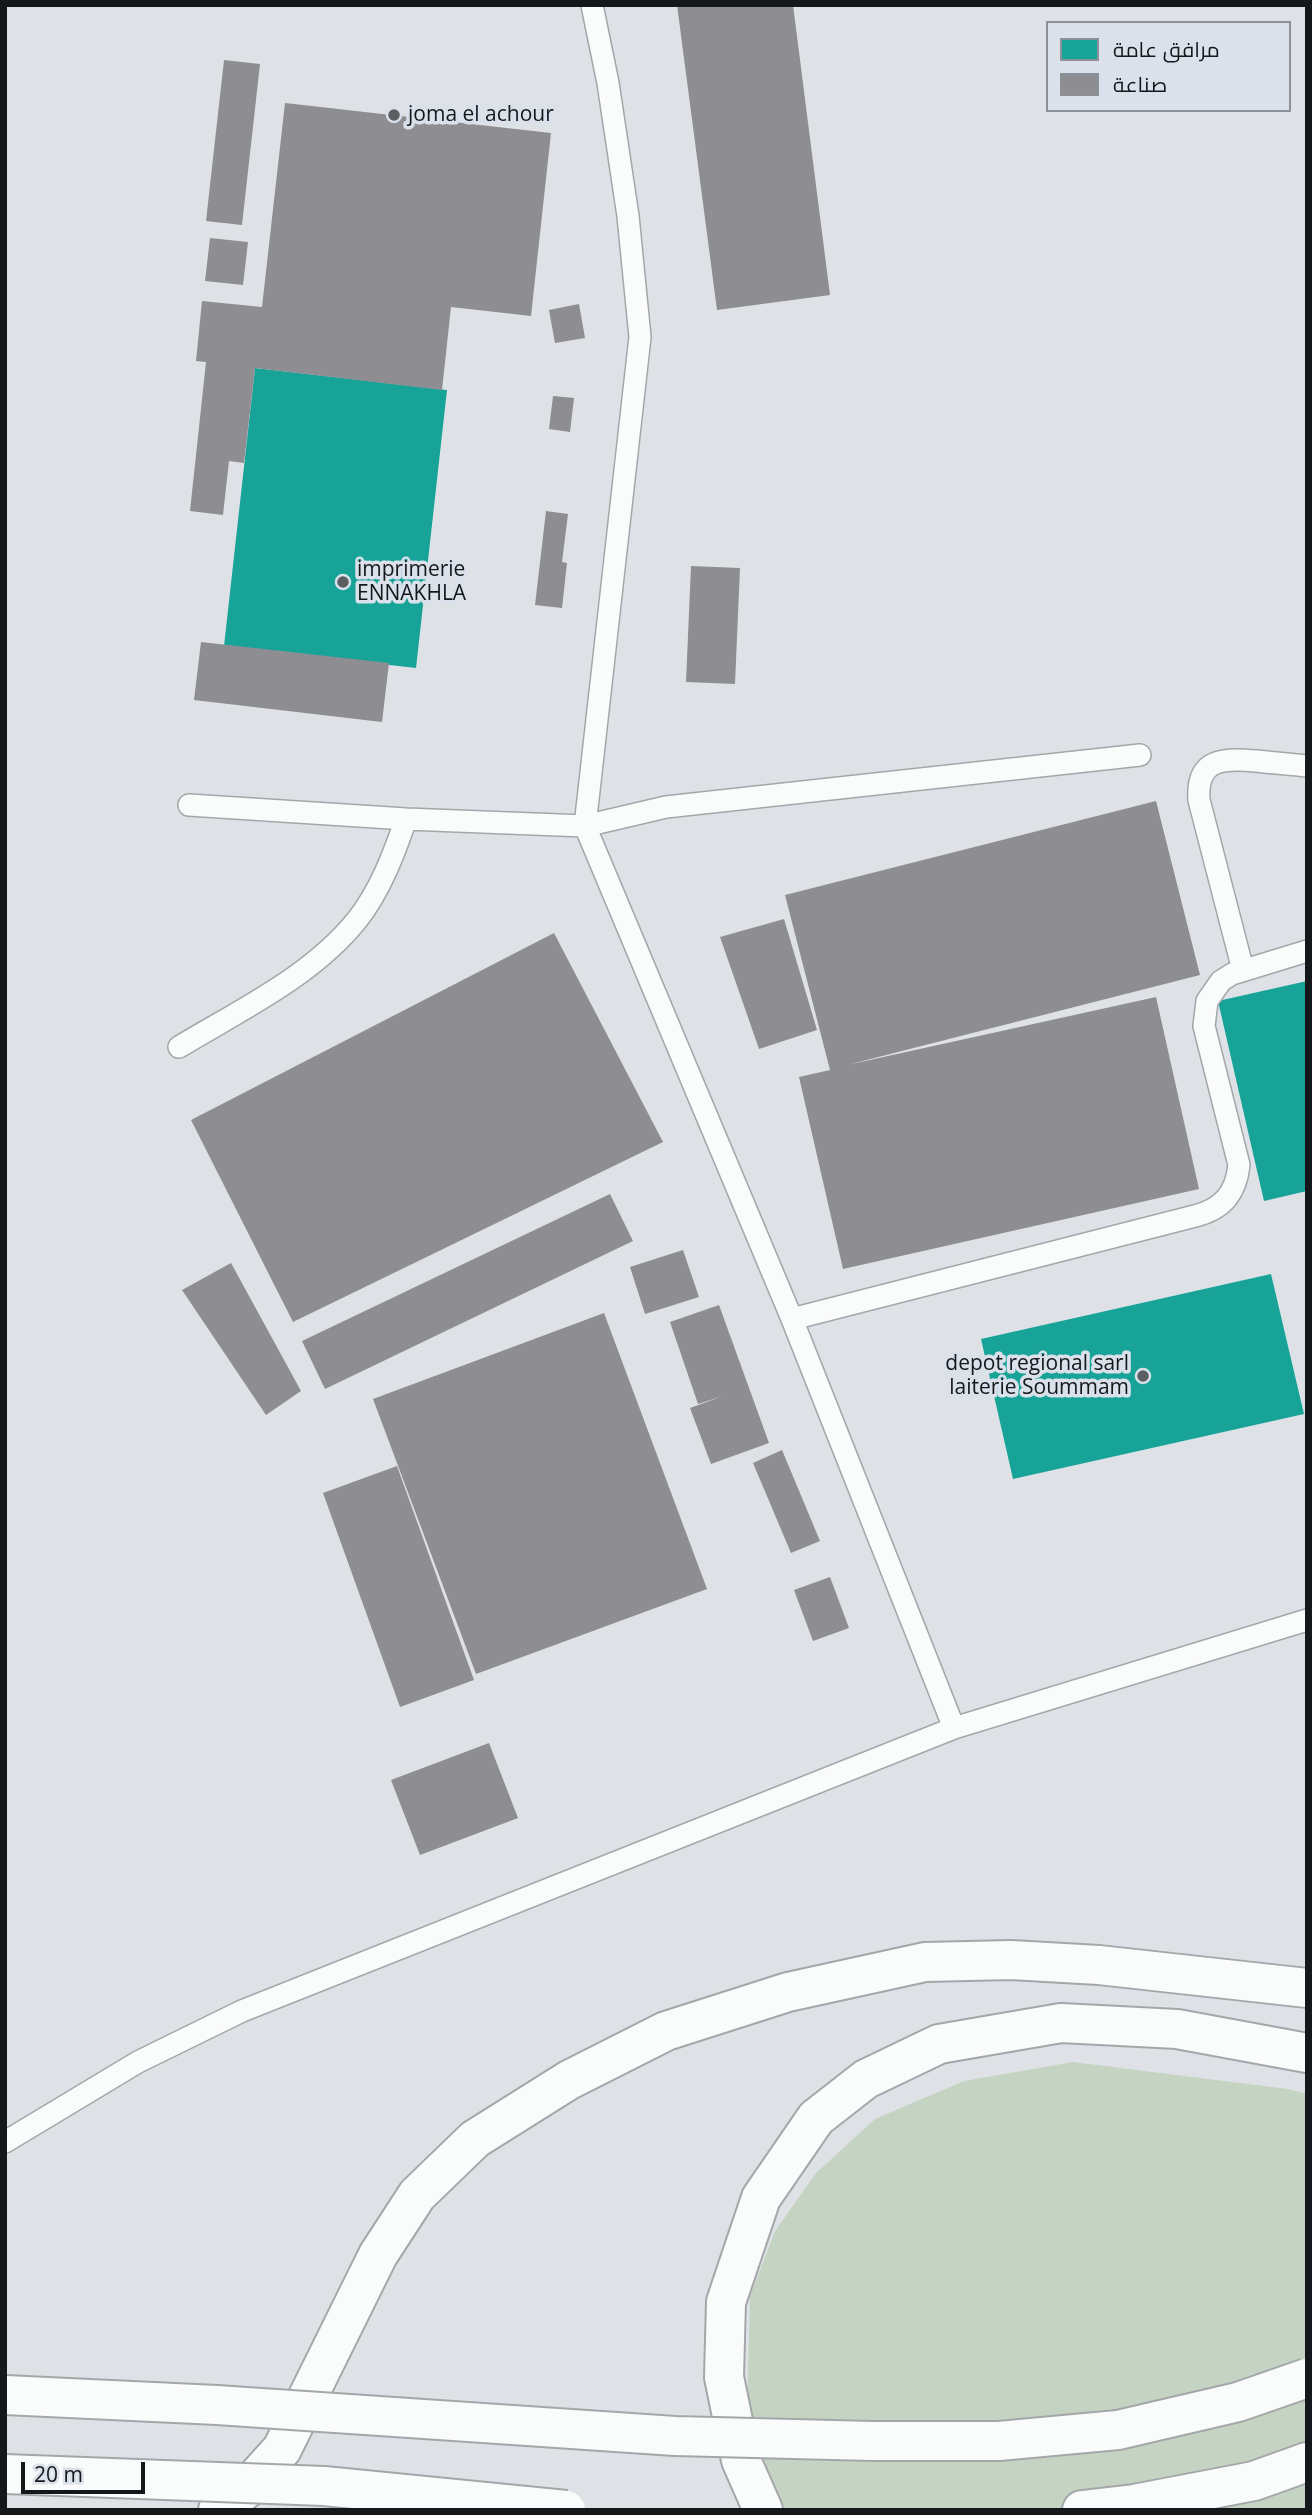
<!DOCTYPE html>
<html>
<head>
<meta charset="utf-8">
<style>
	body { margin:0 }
	#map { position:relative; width:1312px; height:2515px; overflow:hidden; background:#dee2e6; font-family:"Open Sans",Cairo,sans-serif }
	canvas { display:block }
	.frame { position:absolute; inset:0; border:7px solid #15181b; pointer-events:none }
	.legend { position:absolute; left:1046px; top:21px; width:245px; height:91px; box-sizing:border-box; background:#dae1ea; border:2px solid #8b9197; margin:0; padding:9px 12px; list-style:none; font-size:21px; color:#15181b }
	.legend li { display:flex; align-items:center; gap:14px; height:35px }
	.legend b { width:35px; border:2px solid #8b9197 }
	.scale { position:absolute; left:21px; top:2462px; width:124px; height:32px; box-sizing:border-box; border:4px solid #15181b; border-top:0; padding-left:9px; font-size:21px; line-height:24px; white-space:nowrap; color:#15181b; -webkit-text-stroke:5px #dae1ea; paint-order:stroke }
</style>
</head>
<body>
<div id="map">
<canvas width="1312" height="2515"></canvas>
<div class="frame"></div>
<ul class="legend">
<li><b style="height:19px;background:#17a398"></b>مرافق عامة</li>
<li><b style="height:19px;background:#8d8d92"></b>صناعة</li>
</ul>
<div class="scale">20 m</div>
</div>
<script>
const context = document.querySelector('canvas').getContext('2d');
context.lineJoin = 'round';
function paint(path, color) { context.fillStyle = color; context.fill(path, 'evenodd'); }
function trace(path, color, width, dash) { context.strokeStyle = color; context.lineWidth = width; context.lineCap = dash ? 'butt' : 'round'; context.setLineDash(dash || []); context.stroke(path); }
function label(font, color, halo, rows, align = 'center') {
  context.font = font + ' "Open Sans",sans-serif'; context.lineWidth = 7; context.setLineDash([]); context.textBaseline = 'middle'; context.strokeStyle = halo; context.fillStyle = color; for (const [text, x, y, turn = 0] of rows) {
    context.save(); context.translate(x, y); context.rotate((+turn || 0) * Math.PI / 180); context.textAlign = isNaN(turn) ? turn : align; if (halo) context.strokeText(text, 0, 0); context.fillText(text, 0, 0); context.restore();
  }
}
paint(new Path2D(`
	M 1073,2062 L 1288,2089 L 1307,2094 L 1307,2510 L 786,2510 L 771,2487 L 747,2410 L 750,2296 L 775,2231 L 816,2173 L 875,2119 L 964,2081 Z`), '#c5d4c2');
paint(new Path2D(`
	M 255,368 L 447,390 L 416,668 L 224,646 Z
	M 1307,981 L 1307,1191 L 1264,1201 L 1218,1001 Z
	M 1271,1274 L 1304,1414 L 1013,1479 L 981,1339 Z`), '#17a398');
paint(new Path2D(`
	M 677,5 L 793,5 L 830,295 L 717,310 Z
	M 224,60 L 260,64 L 242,225 L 206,221 Z
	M 285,103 L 551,133 L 531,316 L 451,307 L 442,390 L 255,368 L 244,463 L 229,461 L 223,515 L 190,511 L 206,362 L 196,361 L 202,301 L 262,307 Z
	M 210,238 L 248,242 L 243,285 L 205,281 Z
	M 579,304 L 585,338 L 555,343 L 549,310 Z
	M 553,396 L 574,398 L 570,432 L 549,429 Z
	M 546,511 L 568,514 L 562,562 L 567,563 L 562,608 L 535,605 Z
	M 691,566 L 740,568 L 735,684 L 686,682 Z
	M 201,642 L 389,663 L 382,722 L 194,700 Z
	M 1156,801 L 1200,975 L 847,1065 L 1156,997 L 1199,1189 L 843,1269 L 799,1077 L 830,1070 L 785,895 Z
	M 784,919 L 817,1030 L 759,1049 L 720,937 Z
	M 554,933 L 663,1142 L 293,1322 L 191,1120 Z
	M 610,1194 L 633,1241 L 325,1389 L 302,1341 Z
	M 683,1250 L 699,1297 L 645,1314 L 630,1267 Z
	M 231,1263 L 301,1391 L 266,1415 L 182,1290 Z
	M 719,1305 L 769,1443 L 711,1464 L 690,1408 L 723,1396 L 698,1404 L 670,1322 Z
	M 604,1313 L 707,1589 L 476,1674 L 373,1399 Z
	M 782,1450 L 820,1541 L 791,1553 L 753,1463 Z
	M 397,1466 L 474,1680 L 400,1707 L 323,1493 Z
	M 830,1577 L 849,1628 L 813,1641 L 794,1590 Z
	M 489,1743 L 518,1818 L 420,1855 L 391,1780 Z`), '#8d8d92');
const service = new Path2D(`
	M 592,5 L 608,83 L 628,216 L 640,337 L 585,826 L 792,1319 L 954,1728
	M 189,805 L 406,819 L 585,826 L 666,807 L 1140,755
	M 1243,970 L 1199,800 C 1196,758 1224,758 1256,761 C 1273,763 1290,764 1307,766
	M 179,1047 C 240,1010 311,977 357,920 C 380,891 394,854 406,819
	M 792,1319 L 1195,1216 C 1223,1209 1236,1193 1239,1165 L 1204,1026 L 1207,1001 L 1221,981 L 1232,974 L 1307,951
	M 5,2142 L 138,2062 L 242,2011 L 954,1728 L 1307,1620`);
const motorway = new Path2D(`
	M 218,2510 L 246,2489 L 282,2449 L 378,2255 L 417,2195 L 475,2139 L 569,2080 L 666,2031 L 788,1992 L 925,1962 L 1011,1960 L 1099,1965 L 1307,1988
	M 763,2510 L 741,2460 L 724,2377 L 726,2302 L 761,2198 L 816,2118 L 866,2079 L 939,2044 L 1061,2023 L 1177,2029 L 1307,2053
	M 1082,2510 L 1134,2504 L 1254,2481 L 1307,2462`);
trace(service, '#a4a7aa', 24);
trace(motorway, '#a4a7aa', 42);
trace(service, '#fafbfb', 21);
trace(motorway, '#fafbfb', 38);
const motorwayBridge = new Path2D(`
	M 5,2395 L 217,2405 L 675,2436 L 872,2441 L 999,2441 L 1118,2430 L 1238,2402 L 1307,2378
	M 5,2474 L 324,2486 L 566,2510`);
trace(motorwayBridge, '#a4a7aa', 42, []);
trace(motorwayBridge, '#fafbfb', 38);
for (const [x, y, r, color] of [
	[394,115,7,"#5b5f62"],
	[343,582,7,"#5b5f62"],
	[1143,1376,7,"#5b5f62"]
]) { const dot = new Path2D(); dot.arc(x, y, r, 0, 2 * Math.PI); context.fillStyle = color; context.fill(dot); trace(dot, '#dae1ea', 2.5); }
label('21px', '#15181b', '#dae1ea', [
	["joma el achour",408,115],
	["imprimerie",357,570],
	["ENNAKHLA",357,594],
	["depot regional sarl",1129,1364,"right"],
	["laiterie Soummam",1129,1388,"right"]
], 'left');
</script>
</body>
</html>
